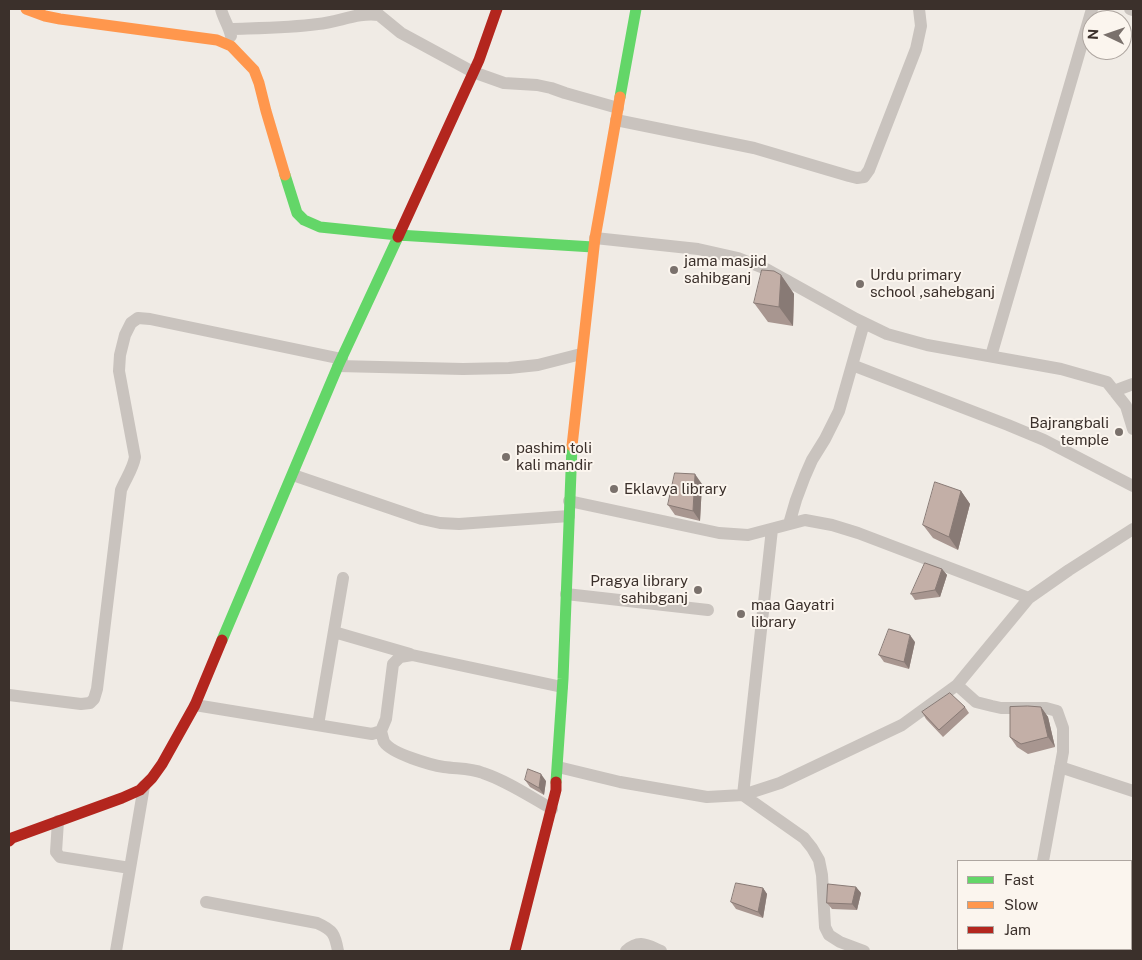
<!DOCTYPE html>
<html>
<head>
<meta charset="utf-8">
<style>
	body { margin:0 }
	#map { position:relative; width:1142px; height:960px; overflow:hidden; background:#f0ebe5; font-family:"Public Sans",sans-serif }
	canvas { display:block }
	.frame { position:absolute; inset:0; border:10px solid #3b302b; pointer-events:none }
	.legend { position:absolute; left:957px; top:860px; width:175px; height:90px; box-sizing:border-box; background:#fbf5ee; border:1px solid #aea6a0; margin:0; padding:6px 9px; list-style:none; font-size:15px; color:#3b302b }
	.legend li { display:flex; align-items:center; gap:10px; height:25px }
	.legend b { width:25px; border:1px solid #aea6a0 }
	.north { position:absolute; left:1082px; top:10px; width:50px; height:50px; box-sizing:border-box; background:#fbf5ee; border:1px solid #aea6a0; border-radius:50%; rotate:273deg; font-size:14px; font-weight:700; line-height:20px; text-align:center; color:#3b302b }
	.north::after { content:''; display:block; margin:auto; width:18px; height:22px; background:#7a716c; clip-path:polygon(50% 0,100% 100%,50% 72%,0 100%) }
</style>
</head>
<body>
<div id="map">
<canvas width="1142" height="960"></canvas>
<div class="frame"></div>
<ul class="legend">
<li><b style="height:6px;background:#63d668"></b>Fast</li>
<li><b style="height:6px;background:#ff974d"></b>Slow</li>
<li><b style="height:6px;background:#b3261e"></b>Jam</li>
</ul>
<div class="north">N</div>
</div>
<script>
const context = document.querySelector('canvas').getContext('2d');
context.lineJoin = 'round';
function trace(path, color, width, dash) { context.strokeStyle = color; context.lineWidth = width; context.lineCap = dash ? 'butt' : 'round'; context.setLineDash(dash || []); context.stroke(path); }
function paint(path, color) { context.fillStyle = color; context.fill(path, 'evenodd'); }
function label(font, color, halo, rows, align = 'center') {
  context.font = font + ' "Public Sans",sans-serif'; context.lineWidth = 4; context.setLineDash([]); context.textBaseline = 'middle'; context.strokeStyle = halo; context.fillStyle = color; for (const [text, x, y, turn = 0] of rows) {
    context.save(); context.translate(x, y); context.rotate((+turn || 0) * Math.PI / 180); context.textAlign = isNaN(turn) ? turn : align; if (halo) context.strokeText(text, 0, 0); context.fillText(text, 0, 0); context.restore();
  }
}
trace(new Path2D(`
	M 221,9 C 223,18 229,26 231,36
	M 374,9 L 379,15 L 401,33 L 473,72 L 504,83 L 537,85 L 551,88 L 565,93 L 618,108
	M 1130,9 L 1133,10
	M 230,29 C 259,28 289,28 318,24 C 339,22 358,12 379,15
	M 616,120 L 754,148 L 849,176 L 857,178 L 864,177 L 869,170 L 916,49 L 921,26 L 919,9
	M 595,238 L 698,249 L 738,258 L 766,269 L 856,319 L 887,334 L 927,345 L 1061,369 L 1107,382 L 1126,406 L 1133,429
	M 991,356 L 1092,9
	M 852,365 L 1008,425 L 1044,440 L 1133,486
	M 338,366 L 463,369 L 509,368 L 538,365 L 581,354
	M 1114,391 L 1133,384
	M 293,475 L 422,519 L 440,523 L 459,524 L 569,516
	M 569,501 L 719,533 L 748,535 L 805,520 L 832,525 L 858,533 L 1029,598
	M 789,524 L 796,500 L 805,476 L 812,460 L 825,439 L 839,411 L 864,323
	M 772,529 L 743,795 L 804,838 L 812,848 L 819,860 L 822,875 L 825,927 L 829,935 L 840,942 L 864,951
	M 566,594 L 708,610
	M 334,632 L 410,654
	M 957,685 L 976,702 L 992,706 L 1001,708 L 1046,708 L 1057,711 L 1063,728 L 1063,752 L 1043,861
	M 9,695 L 81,704 L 90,703 L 94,699 L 97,689 L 121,490 C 126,478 133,469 135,457 L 119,371 L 120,355 L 125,335 L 131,323 L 138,318 L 150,319 L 342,359
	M 195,705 L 372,734 L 381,731 L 386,719 L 393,664 L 400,657 L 412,655 L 562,687
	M 318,725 L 343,578
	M 381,731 C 382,735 383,739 384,742 C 392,754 431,765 444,767 C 458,769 470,768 483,773 C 507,781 529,796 552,809
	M 558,767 L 620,782 L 707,797 L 743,795 L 780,783 L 902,725 L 957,685 L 1029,598 L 1069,570 L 1133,529
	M 1060,767 L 1133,791
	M 58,821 L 56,852 L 60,857 L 130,868
	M 206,902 L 317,923 C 333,930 335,934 338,951
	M 116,951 L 144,786
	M 626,951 C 639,939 647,945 661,951
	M 1026,951 L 1026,949`), '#c9c3be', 12);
trace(new Path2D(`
	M 620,97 L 636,9
	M 285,175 L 297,213 L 304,220 L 320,227 L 398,235 L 593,247
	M 222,640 L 338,366 L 398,237
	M 556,782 L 563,679 L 572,446`), '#63d668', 11);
trace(new Path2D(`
	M 26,9 L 45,16 L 60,19 L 217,40 L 231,46 L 254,70 L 259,83 L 266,111 L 285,175
	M 572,446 L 595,238 L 620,97`), '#ff974d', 11);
trace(new Path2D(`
	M 398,237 L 479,60 L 497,9
	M 9,841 L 12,838 L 122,798 L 140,790 L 152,778 L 162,764 L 195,705 L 222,640
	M 515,951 L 556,790 L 556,782`), '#b3261e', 11);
paint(new Path2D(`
	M 781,275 L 794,294 L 793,326 L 768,322 L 754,303 Z
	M 702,484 L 700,521 L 675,515 L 668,505 Z
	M 961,491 L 970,504 L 958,550 L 933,538 L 923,525 Z
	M 942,569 L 947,575 L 940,597 L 915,600 L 911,594 Z
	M 915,642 L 909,669 L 884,662 L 879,655 Z
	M 965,707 L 969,713 L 943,737 L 926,719 L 922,712 Z
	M 1041,707 L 1048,717 L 1055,747 L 1028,754 L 1017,747 L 1010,737 Z
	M 525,780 L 546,781 L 544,795 L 530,787 Z
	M 856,887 L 861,893 L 857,910 L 832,909 L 827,903 Z
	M 763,888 L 767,894 L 763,918 L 736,909 L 731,902 Z`), '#a89690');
paint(new Path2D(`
	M 781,275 L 794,294 L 793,326 L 779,307 Z
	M 695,474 L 702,484 L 700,521 L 693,511 Z
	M 961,491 L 970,504 L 958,550 L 949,537 Z
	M 942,569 L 947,575 L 940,597 L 935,590 Z
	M 910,635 L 915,642 L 909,669 L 904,662 Z
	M 1041,707 L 1048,717 L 1055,747 L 1048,737 Z
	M 541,774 L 546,781 L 544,795 L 539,788 Z
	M 856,887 L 861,893 L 857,910 L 852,904 Z
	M 763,888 L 767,894 L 763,918 L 758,912 Z`), '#887a75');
const building = new Path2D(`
	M 762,270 L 774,271 L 781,275 L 779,307 L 754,303 Z
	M 675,473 L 695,474 L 693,511 L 668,505 Z
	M 935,482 L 961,491 L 949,537 L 923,525 Z
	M 925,563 L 942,569 L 935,590 L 911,594 Z
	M 889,629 L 910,635 L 904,662 L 879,655 Z
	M 950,693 L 965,707 L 939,730 L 922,712 Z
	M 1028,706 L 1041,707 L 1048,737 L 1021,744 L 1010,737 L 1010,707 Z
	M 528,769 L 541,774 L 539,788 L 525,780 Z
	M 736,883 L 763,888 L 758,912 L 731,902 Z
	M 828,884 L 856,887 L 852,904 L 827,903 Z`);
paint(building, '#c3afa7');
trace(building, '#887a75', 1);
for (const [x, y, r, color] of [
	[674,270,5,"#7a716c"],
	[860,284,5,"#7a716c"],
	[1119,432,5,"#7a716c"],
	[506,457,5,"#7a716c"],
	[614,489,5,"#7a716c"],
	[698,590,5,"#7a716c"],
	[741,614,5,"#7a716c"]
]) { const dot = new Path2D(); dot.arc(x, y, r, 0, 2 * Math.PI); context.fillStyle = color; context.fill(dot); trace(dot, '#fbf5ee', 2); }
label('15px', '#3b302b', '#fbf5ee', [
	["jama masjid",684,261],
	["sahibganj",684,278],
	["Urdu primary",870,275],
	["school ,sahebganj",870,292],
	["Bajrangbali",1109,423,"right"],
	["temple",1109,440,"right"],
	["pashim toli",516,448],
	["kali mandir",516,465],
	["Eklavya library",624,489],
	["Pragya library",688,581,"right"],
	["sahibganj",688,598,"right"],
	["maa Gayatri",751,605],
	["library",751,622]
], 'left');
</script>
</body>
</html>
